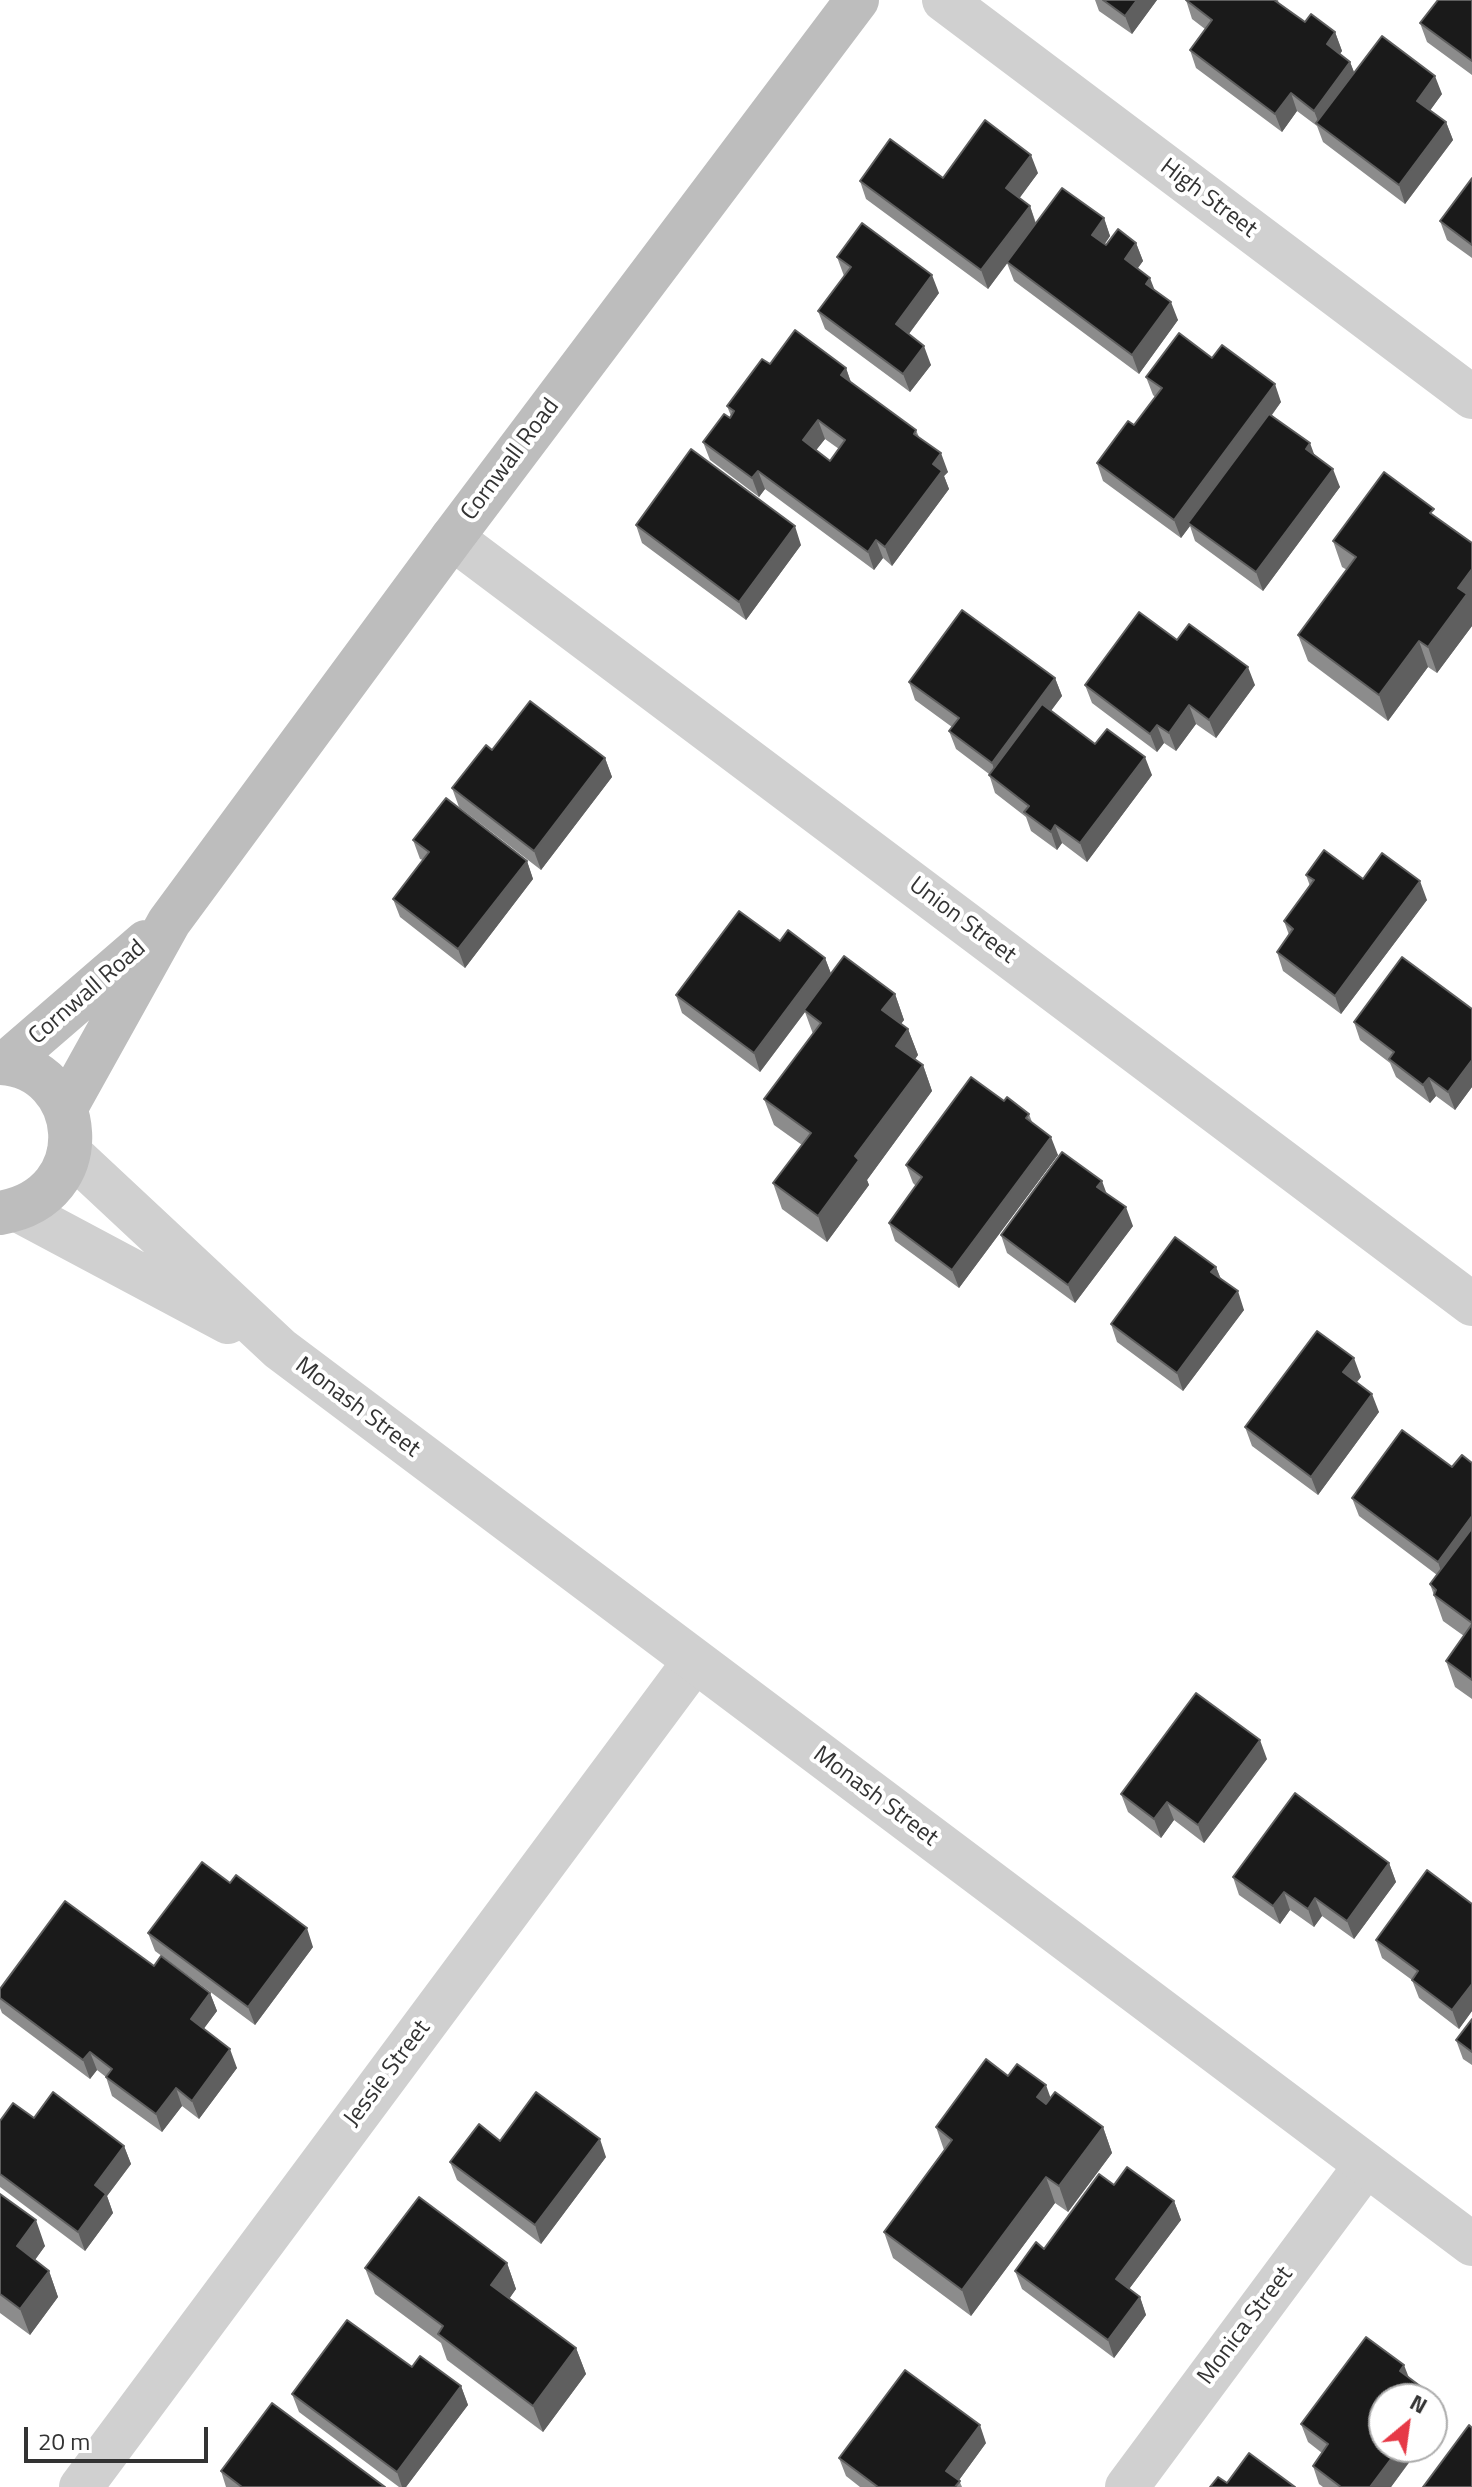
<!DOCTYPE html>
<html>
<head>
<meta charset="utf-8">
<style>
	body { margin:0 }
	#map { position:relative; width:1472px; height:2487px; overflow:hidden; background:#fff; font-family:"Titillium Web",sans-serif }
	canvas { display:block }
	.north { position:absolute; left:1368px; top:2383px; width:80px; height:80px; box-sizing:border-box; background:#fff; border:2px solid #adadad; border-radius:50%; rotate:29deg; font-size:22px; font-weight:700; line-height:32px; text-align:center; color:#333 }
	.north::after { content:''; display:block; margin:auto; width:28px; height:36px; background:#e63946; clip-path:polygon(50% 0,100% 100%,50% 72%,0 100%) }
	.scale { position:absolute; left:24px; top:2427px; width:184px; height:36px; box-sizing:border-box; border:4px solid #333; border-top:0; padding-left:10px; font-size:24px; line-height:28px; white-space:nowrap; color:#333; -webkit-text-stroke:6px #fff; paint-order:stroke }
</style>
</head>
<body>
<div id="map">
<canvas width="1472" height="2487"></canvas>
<div class="north">N</div>
<div class="scale">20 m</div>
</div>
<script>
const context = document.querySelector('canvas').getContext('2d');
context.lineJoin = 'round';
function trace(path, color, width, dash) { context.strokeStyle = color; context.lineWidth = width; context.lineCap = dash ? 'butt' : 'round'; context.setLineDash(dash || []); context.stroke(path); }
function paint(path, color) { context.fillStyle = color; context.fill(path, 'evenodd'); }
function label(font, color, halo, rows, align = 'center') {
  context.font = font + ' "Titillium Web",sans-serif'; context.lineWidth = 8; context.setLineDash([]); context.textBaseline = 'middle'; context.strokeStyle = halo; context.fillStyle = color; for (const [text, x, y, turn = 0] of rows) {
    context.save(); context.translate(x, y); context.rotate((+turn || 0) * Math.PI / 180); context.textAlign = isNaN(turn) ? turn : align; if (halo) context.strokeText(text, 0, 0); context.fillText(text, 0, 0); context.restore();
  }
}
trace(new Path2D(`
	M 944,0 L 1472,397
	M 452,538 L 1472,1304
	M 81,2487 L 694,1662
	M 1127,2487 L 1366,2165`), '#d0d0d0', 44);
trace(new Path2D(`
	M 69,1152 L 280,1349 L 1472,2244
	M 18,1210 L 228,1322`), '#d0d0d0', 44);
trace(new Path2D(`
	M 0,1063 C 86,1067 101,1196 0,1213
	M 6,1063 L 146,942
	M 65,1109 L 169,922 L 452,538 L 857,0`), '#bdbdbd', 44);
paint(new Path2D(`
	M 1095,0 L 1157,0 L 1132,34 L 1099,11 Z
	M 1186,0 L 1278,0 L 1279,4 L 1305,22 L 1335,32 L 1342,51 L 1340,54 L 1350,62 L 1354,72 L 1442,94 L 1430,110 L 1446,122 L 1453,140 L 1405,204 L 1323,142 L 1317,126 L 1297,111 L 1282,132 L 1196,68 L 1190,50 L 1205,29 L 1192,19 Z
	M 1472,0 L 1472,75 L 1427,42 L 1420,23 Z
	M 1038,173 L 1019,198 L 1030,206 L 1036,223 L 1104,218 L 1110,236 L 1105,244 L 1106,245 L 1136,243 L 1143,261 L 1138,268 L 1178,320 L 1139,374 L 1014,281 L 1007,263 L 988,289 L 866,199 L 860,181 Z
	M 1472,178 L 1472,258 L 1447,240 L 1440,221 Z
	M 837,257 L 939,293 L 909,334 L 931,365 L 910,392 L 825,329 L 818,311 L 844,276 Z
	M 1212,358 L 1281,402 L 1272,415 L 1315,455 L 1340,487 L 1263,591 L 1195,541 L 1190,526 L 1181,538 L 1103,481 L 1097,463 L 1134,425 L 1155,397 L 1153,395 L 1146,377 Z
	M 770,364 L 846,368 L 851,382 L 916,430 L 919,437 L 948,472 L 944,476 L 949,489 L 892,566 L 883,558 L 874,570 L 765,489 L 759,497 L 710,460 L 703,442 L 731,416 L 727,406 ZM 825,439 L 839,449 L 830,461 L 816,450 Z
	M 1437,518 L 1472,543 L 1472,626 L 1437,673 L 1428,667 L 1388,721 L 1308,661 L 1298,635 L 1347,570 L 1342,567 L 1333,541 Z
	M 636,525 L 801,545 L 746,620 L 642,543 Z
	M 1177,640 L 1255,685 L 1216,738 L 1196,724 L 1176,751 L 1164,743 L 1157,752 L 1092,703 L 1085,685 Z
	M 1055,678 L 1062,696 L 1051,711 L 1095,744 L 1152,775 L 1087,862 L 1062,843 L 1057,850 L 1031,831 L 1026,817 L 995,793 L 989,774 L 956,749 L 949,731 L 952,727 L 915,700 L 909,682 Z
	M 605,758 L 612,777 L 541,870 L 459,807 L 452,788 Z
	M 413,840 L 527,861 L 533,879 L 465,968 L 400,917 L 393,899 L 423,860 L 420,859 Z
	M 1306,875 L 1363,879 L 1427,900 L 1341,1014 L 1283,971 L 1277,952 L 1289,935 L 1284,921 L 1310,886 Z
	M 825,958 L 831,974 L 895,994 L 904,1020 L 901,1024 L 908,1029 L 918,1055 L 915,1059 L 923,1065 L 932,1091 L 867,1180 L 869,1185 L 827,1242 L 782,1209 L 773,1183 L 802,1145 L 774,1125 L 764,1099 L 813,1034 L 805,1012 L 760,1072 L 682,1013 L 676,995 Z
	M 1472,1009 L 1472,1087 L 1455,1110 L 1436,1096 L 1430,1103 L 1396,1077 L 1390,1063 L 1360,1040 L 1354,1022 Z
	M 1004,1101 L 1029,1114 L 1032,1122 L 1058,1155 L 959,1288 L 895,1241 L 889,1223 L 916,1186 L 913,1183 L 906,1165 Z
	M 1133,1226 L 1075,1303 L 1007,1253 L 1001,1235 Z
	M 1216,1267 L 1221,1279 L 1244,1310 L 1183,1391 L 1117,1342 L 1111,1324 Z
	M 1361,1377 L 1357,1382 L 1379,1412 L 1318,1495 L 1252,1446 L 1245,1427 Z
	M 1472,1463 L 1472,1699 L 1455,1687 L 1446,1661 L 1464,1636 L 1443,1621 L 1430,1584 L 1437,1575 L 1359,1516 L 1352,1498 Z
	M 1267,1759 L 1204,1843 L 1174,1820 L 1161,1838 L 1128,1812 L 1121,1794 Z
	M 1389,1863 L 1396,1882 L 1354,1939 L 1322,1916 L 1314,1927 L 1290,1910 L 1280,1924 L 1239,1895 L 1233,1877 Z
	M 1472,1904 L 1472,2011 L 1459,2029 L 1419,1998 L 1412,1980 L 1382,1958 L 1376,1940 Z
	M 148,1933 L 313,1947 L 255,2025 L 155,1951 Z
	M 154,1966 L 210,1993 L 217,2011 L 203,2029 L 237,2068 L 199,2119 L 182,2106 L 162,2132 L 112,2096 L 106,2077 L 97,2070 L 90,2079 L 2,2013 L 0,2008 L 0,1989 Z
	M 1472,2019 L 1472,2065 L 1463,2059 L 1456,2040 Z
	M 1008,2076 L 1103,2127 L 1112,2153 L 1068,2212 L 1055,2203 L 971,2316 L 893,2258 L 884,2232 L 944,2150 L 936,2127 Z
	M 34,2118 L 124,2146 L 131,2164 L 107,2196 L 113,2213 L 85,2251 L 0,2187 L 0,2121 Z
	M 606,2157 L 541,2244 L 457,2180 L 450,2162 Z
	M 0,2194 L 45,2246 L 35,2260 L 49,2271 L 58,2297 L 30,2335 L 0,2313 Z
	M 1174,2201 L 1181,2220 L 1129,2289 L 1140,2297 L 1146,2315 L 1114,2358 L 1022,2289 L 1015,2271 L 1044,2249 Z
	M 507,2263 L 516,2289 L 509,2298 L 576,2348 L 586,2374 L 543,2432 L 447,2360 L 441,2343 L 375,2294 L 365,2268 Z
	M 412,2367 L 461,2386 L 468,2405 L 406,2487 L 399,2487 L 299,2412 L 292,2394 Z
	M 1408,2377 L 1443,2417 L 1391,2487 L 1323,2487 L 1319,2484 L 1313,2466 L 1322,2453 L 1308,2442 L 1301,2424 Z
	M 986,2443 L 959,2480 L 962,2487 L 860,2487 L 846,2476 L 839,2458 Z
	M 221,2471 L 385,2487 L 226,2487 Z`), '#8c8c8c');
paint(new Path2D(`
	M 1137,0 L 1157,0 L 1132,34 L 1125,16 Z
	M 1335,32 L 1342,51 L 1334,62 L 1327,44 Z
	M 1350,62 L 1357,80 L 1320,126 L 1314,111 Z
	M 1435,76 L 1442,94 L 1424,119 L 1417,101 Z
	M 1291,93 L 1297,111 L 1282,132 L 1275,114 Z
	M 1446,122 L 1453,140 L 1405,204 L 1399,185 Z
	M 1031,155 L 1038,173 L 1013,207 L 1006,188 Z
	M 1030,206 L 1036,225 L 988,289 L 981,270 Z
	M 1104,218 L 1110,236 L 1098,253 L 1092,235 Z
	M 1136,243 L 1143,261 L 1131,277 L 1125,259 Z
	M 932,275 L 939,293 L 902,343 L 896,324 Z
	M 1150,278 L 1157,296 L 1146,284 Z
	M 1171,302 L 1178,320 L 1139,374 L 1132,355 Z
	M 924,346 L 931,365 L 910,392 L 903,374 Z
	M 846,368 L 852,386 L 841,375 Z
	M 1275,384 L 1281,402 L 1191,525 L 1188,523 L 1190,526 L 1181,538 L 1174,520 Z
	M 818,420 L 825,439 L 810,458 L 803,440 Z
	M 1310,443 L 1317,462 L 1306,449 Z
	M 941,453 L 948,472 L 944,476 L 949,489 L 892,566 L 885,547 L 933,464 Z
	M 1333,469 L 1340,487 L 1263,591 L 1256,572 Z
	M 758,471 L 765,489 L 759,497 L 752,478 Z
	M 795,526 L 801,545 L 746,620 L 739,602 Z
	M 876,540 L 883,558 L 874,570 L 868,552 Z
	M 1472,569 L 1472,626 L 1437,673 L 1428,647 L 1458,588 Z
	M 1419,641 L 1428,667 L 1388,721 L 1379,695 Z
	M 1248,667 L 1255,685 L 1216,738 L 1209,720 Z
	M 1055,678 L 1062,696 L 998,781 L 992,763 Z
	M 1189,705 L 1196,724 L 1176,751 L 1169,733 Z
	M 1157,725 L 1164,743 L 1157,752 L 1150,734 Z
	M 1145,757 L 1152,775 L 1087,862 L 1080,843 Z
	M 605,758 L 612,777 L 541,870 L 534,851 Z
	M 1055,825 L 1062,843 L 1057,850 L 1051,832 Z
	M 527,861 L 533,879 L 465,968 L 458,949 Z
	M 1420,881 L 1427,900 L 1341,1014 L 1335,996 Z
	M 825,958 L 832,976 L 804,1010 L 805,1012 L 760,1072 L 754,1053 Z
	M 895,994 L 904,1020 L 891,1036 L 882,1010 Z
	M 908,1029 L 918,1055 L 906,1072 L 896,1046 Z
	M 1472,1060 L 1472,1087 L 1455,1110 L 1448,1092 Z
	M 923,1065 L 932,1091 L 867,1180 L 869,1185 L 827,1242 L 818,1216 L 855,1156 Z
	M 1429,1078 L 1436,1096 L 1430,1103 L 1423,1085 Z
	M 1051,1137 L 1058,1155 L 959,1288 L 952,1270 Z
	M 1102,1181 L 1109,1200 L 1097,1187 Z
	M 1126,1207 L 1133,1226 L 1075,1303 L 1068,1285 Z
	M 1216,1267 L 1223,1285 L 1211,1272 Z
	M 1238,1291 L 1244,1310 L 1183,1391 L 1177,1373 Z
	M 1354,1358 L 1361,1377 L 1350,1390 L 1343,1372 Z
	M 1372,1394 L 1379,1412 L 1318,1495 L 1311,1477 Z
	M 1472,1516 L 1472,1543 L 1444,1580 L 1438,1562 Z
	M 1260,1740 L 1267,1759 L 1204,1843 L 1198,1825 Z
	M 1167,1802 L 1174,1820 L 1161,1838 L 1154,1819 Z
	M 1389,1863 L 1396,1882 L 1354,1939 L 1347,1921 Z
	M 1284,1892 L 1290,1910 L 1280,1924 L 1273,1906 Z
	M 1315,1898 L 1322,1916 L 1314,1927 L 1308,1909 Z
	M 307,1928 L 313,1947 L 255,2025 L 248,2007 Z
	M 1472,1984 L 1472,2011 L 1459,2029 L 1452,2010 Z
	M 210,1993 L 217,2011 L 197,2038 L 191,2019 Z
	M 230,2049 L 237,2068 L 199,2119 L 192,2101 Z
	M 90,2052 L 97,2070 L 90,2079 L 83,2060 Z
	M 1046,2085 L 1055,2110 L 1037,2097 Z
	M 176,2088 L 182,2106 L 162,2132 L 156,2114 Z
	M 1103,2127 L 1112,2153 L 1068,2212 L 1059,2186 Z
	M 600,2139 L 606,2157 L 541,2244 L 535,2225 Z
	M 124,2146 L 131,2164 L 107,2196 L 113,2213 L 85,2251 L 78,2232 L 95,2185 Z
	M 1046,2177 L 1055,2203 L 971,2316 L 962,2290 Z
	M 1174,2201 L 1181,2220 L 1123,2297 L 1116,2279 Z
	M 36,2220 L 45,2246 L 26,2272 L 17,2246 Z
	M 507,2263 L 516,2289 L 501,2311 L 491,2285 Z
	M 49,2271 L 58,2297 L 30,2335 L 20,2309 Z
	M 1140,2297 L 1146,2315 L 1114,2358 L 1108,2340 Z
	M 576,2348 L 586,2374 L 543,2432 L 533,2406 Z
	M 1404,2365 L 1411,2383 L 1400,2371 Z
	M 461,2386 L 468,2405 L 406,2487 L 402,2487 L 397,2472 Z
	M 1436,2398 L 1443,2417 L 1432,2431 L 1432,2404 Z
	M 980,2425 L 986,2443 L 954,2487 L 946,2471 Z
	M 1400,2447 L 1420,2447 L 1391,2487 L 1370,2487 Z`), '#5f5f5f');
const building = new Path2D(`
	M 1103,0 L 1137,0 L 1125,16 Z
	M 1186,0 L 1274,0 L 1305,22 L 1311,14 L 1335,32 L 1327,44 L 1350,62 L 1314,111 L 1291,93 L 1275,114 L 1190,50 L 1212,20 Z
	M 1438,0 L 1472,0 L 1472,61 L 1420,23 Z
	M 1382,36 L 1435,76 L 1417,101 L 1446,122 L 1399,185 L 1316,123 Z
	M 985,120 L 1031,155 L 1006,188 L 1030,206 L 981,270 L 860,181 L 890,139 L 943,178 Z
	M 1472,178 L 1472,245 L 1440,221 Z
	M 1062,188 L 1104,218 L 1092,235 L 1106,245 L 1118,229 L 1136,243 L 1125,259 L 1150,278 L 1146,284 L 1171,302 L 1132,355 L 1007,262 Z
	M 862,223 L 932,275 L 896,324 L 924,346 L 903,374 L 818,311 L 851,267 L 837,257 Z
	M 795,330 L 846,368 L 841,375 L 916,430 L 914,434 L 941,453 L 933,464 L 942,471 L 885,547 L 876,540 L 868,552 L 758,471 L 752,478 L 703,442 L 724,414 L 730,418 L 734,411 L 727,406 L 762,359 L 770,364 ZM 818,420 L 845,440 L 830,461 L 803,440 Z
	M 1179,333 L 1212,358 L 1222,345 L 1275,384 L 1174,520 L 1097,463 L 1128,421 L 1134,425 L 1162,388 L 1146,377 Z
	M 1269,414 L 1310,443 L 1306,449 L 1333,469 L 1256,572 L 1188,523 Z
	M 691,449 L 795,526 L 739,602 L 636,525 Z
	M 1384,472 L 1434,509 L 1430,513 L 1472,543 L 1472,569 L 1458,588 L 1467,594 L 1428,647 L 1419,641 L 1379,695 L 1298,635 L 1356,557 L 1333,541 Z
	M 962,610 L 1055,678 L 992,763 L 949,731 L 959,718 L 909,682 Z
	M 1139,612 L 1177,640 L 1189,624 L 1248,667 L 1209,720 L 1189,705 L 1169,733 L 1157,725 L 1150,734 L 1085,685 Z
	M 530,701 L 605,758 L 534,851 L 452,788 L 486,745 L 492,750 Z
	M 1042,704 L 1095,744 L 1107,729 L 1145,757 L 1080,843 L 1055,825 L 1051,832 L 1024,812 L 1029,806 L 989,775 Z
	M 446,798 L 527,861 L 458,949 L 393,899 L 429,852 L 413,840 Z
	M 1324,850 L 1363,879 L 1382,853 L 1420,881 L 1335,996 L 1277,952 L 1293,929 L 1284,921 L 1314,880 L 1306,875 Z
	M 739,911 L 780,941 L 788,930 L 825,958 L 754,1053 L 676,995 Z
	M 844,956 L 895,994 L 882,1010 L 908,1029 L 896,1046 L 923,1065 L 855,1156 L 859,1160 L 818,1216 L 773,1183 L 811,1133 L 764,1099 L 821,1023 L 804,1010 Z
	M 1402,957 L 1472,1009 L 1472,1060 L 1448,1092 L 1429,1078 L 1423,1085 L 1389,1059 L 1394,1052 L 1354,1022 Z
	M 971,1077 L 1004,1101 L 1007,1097 L 1029,1114 L 1026,1118 L 1051,1137 L 952,1270 L 889,1223 L 922,1177 L 906,1165 Z
	M 1062,1152 L 1102,1181 L 1097,1187 L 1126,1207 L 1068,1285 L 1001,1235 Z
	M 1175,1237 L 1216,1267 L 1211,1272 L 1238,1291 L 1177,1373 L 1111,1324 Z
	M 1317,1331 L 1354,1358 L 1343,1372 L 1372,1394 L 1311,1477 L 1245,1427 Z
	M 1402,1430 L 1452,1467 L 1462,1455 L 1472,1463 L 1472,1516 L 1438,1562 L 1352,1498 Z
	M 1472,1528 L 1472,1623 L 1434,1595 L 1436,1590 L 1430,1584 Z
	M 1472,1624 L 1472,1680 L 1446,1661 Z
	M 1196,1693 L 1260,1740 L 1198,1825 L 1167,1802 L 1154,1819 L 1121,1794 Z
	M 1295,1793 L 1389,1863 L 1347,1921 L 1315,1898 L 1308,1909 L 1284,1892 L 1273,1906 L 1233,1877 Z
	M 202,1862 L 230,1883 L 236,1875 L 307,1928 L 248,2007 L 148,1933 Z
	M 1427,1870 L 1472,1904 L 1472,1984 L 1452,2010 L 1412,1980 L 1418,1971 L 1376,1940 Z
	M 65,1901 L 154,1966 L 161,1956 L 210,1993 L 191,2019 L 230,2049 L 192,2101 L 176,2088 L 156,2114 L 106,2077 L 112,2069 L 90,2052 L 83,2060 L 0,1998 L 0,1989 Z
	M 1472,2019 L 1472,2052 L 1456,2040 Z
	M 986,2059 L 1008,2076 L 1017,2064 L 1046,2085 L 1037,2097 L 1046,2104 L 1055,2092 L 1103,2127 L 1059,2186 L 1046,2177 L 962,2290 L 884,2232 L 952,2140 L 936,2127 Z
	M 53,2092 L 124,2146 L 95,2185 L 106,2194 L 78,2232 L 0,2174 L 0,2121 L 13,2103 L 34,2118 Z
	M 536,2092 L 600,2139 L 535,2225 L 450,2162 L 479,2124 L 500,2141 Z
	M 1127,2167 L 1174,2201 L 1116,2279 L 1140,2297 L 1108,2340 L 1015,2271 L 1036,2242 L 1044,2249 L 1099,2174 L 1114,2185 Z
	M 0,2194 L 36,2220 L 17,2246 L 49,2271 L 20,2309 L 0,2294 Z
	M 419,2197 L 507,2263 L 491,2285 L 576,2348 L 533,2406 L 438,2334 L 443,2326 L 365,2268 Z
	M 347,2320 L 412,2367 L 420,2356 L 461,2386 L 397,2472 L 292,2394 Z
	M 1366,2337 L 1404,2365 L 1400,2371 L 1436,2398 L 1432,2404 L 1432,2399 L 1384,2399 L 1384,2447 L 1400,2447 L 1370,2487 L 1341,2487 L 1313,2466 L 1328,2444 L 1301,2424 Z
	M 905,2370 L 980,2425 L 946,2471 L 960,2481 L 955,2487 L 878,2487 L 839,2458 Z
	M 272,2403 L 385,2487 L 242,2487 L 221,2471 Z
	M 1469,2425 L 1472,2428 L 1472,2487 L 1423,2487 Z
	M 1249,2453 L 1295,2487 L 1210,2487 L 1218,2477 L 1227,2483 Z`);
paint(building, '#1a1a1a');
trace(building, '#5f5f5f', 2);
label('24px', '#333', '#fff', [
	["High Street",1208,199,37],
	["Cornwall Road",511,460,-53],
	["Union Street",962,921,37],
	["Cornwall Road",88,993,-41],
	["Monash Street",357,1408,37],
	["Monash Street",875,1797,37],
	["Jessie Street",388,2074,-53],
	["Monica Street",1246,2326,-53]
]);
</script>
</body>
</html>
